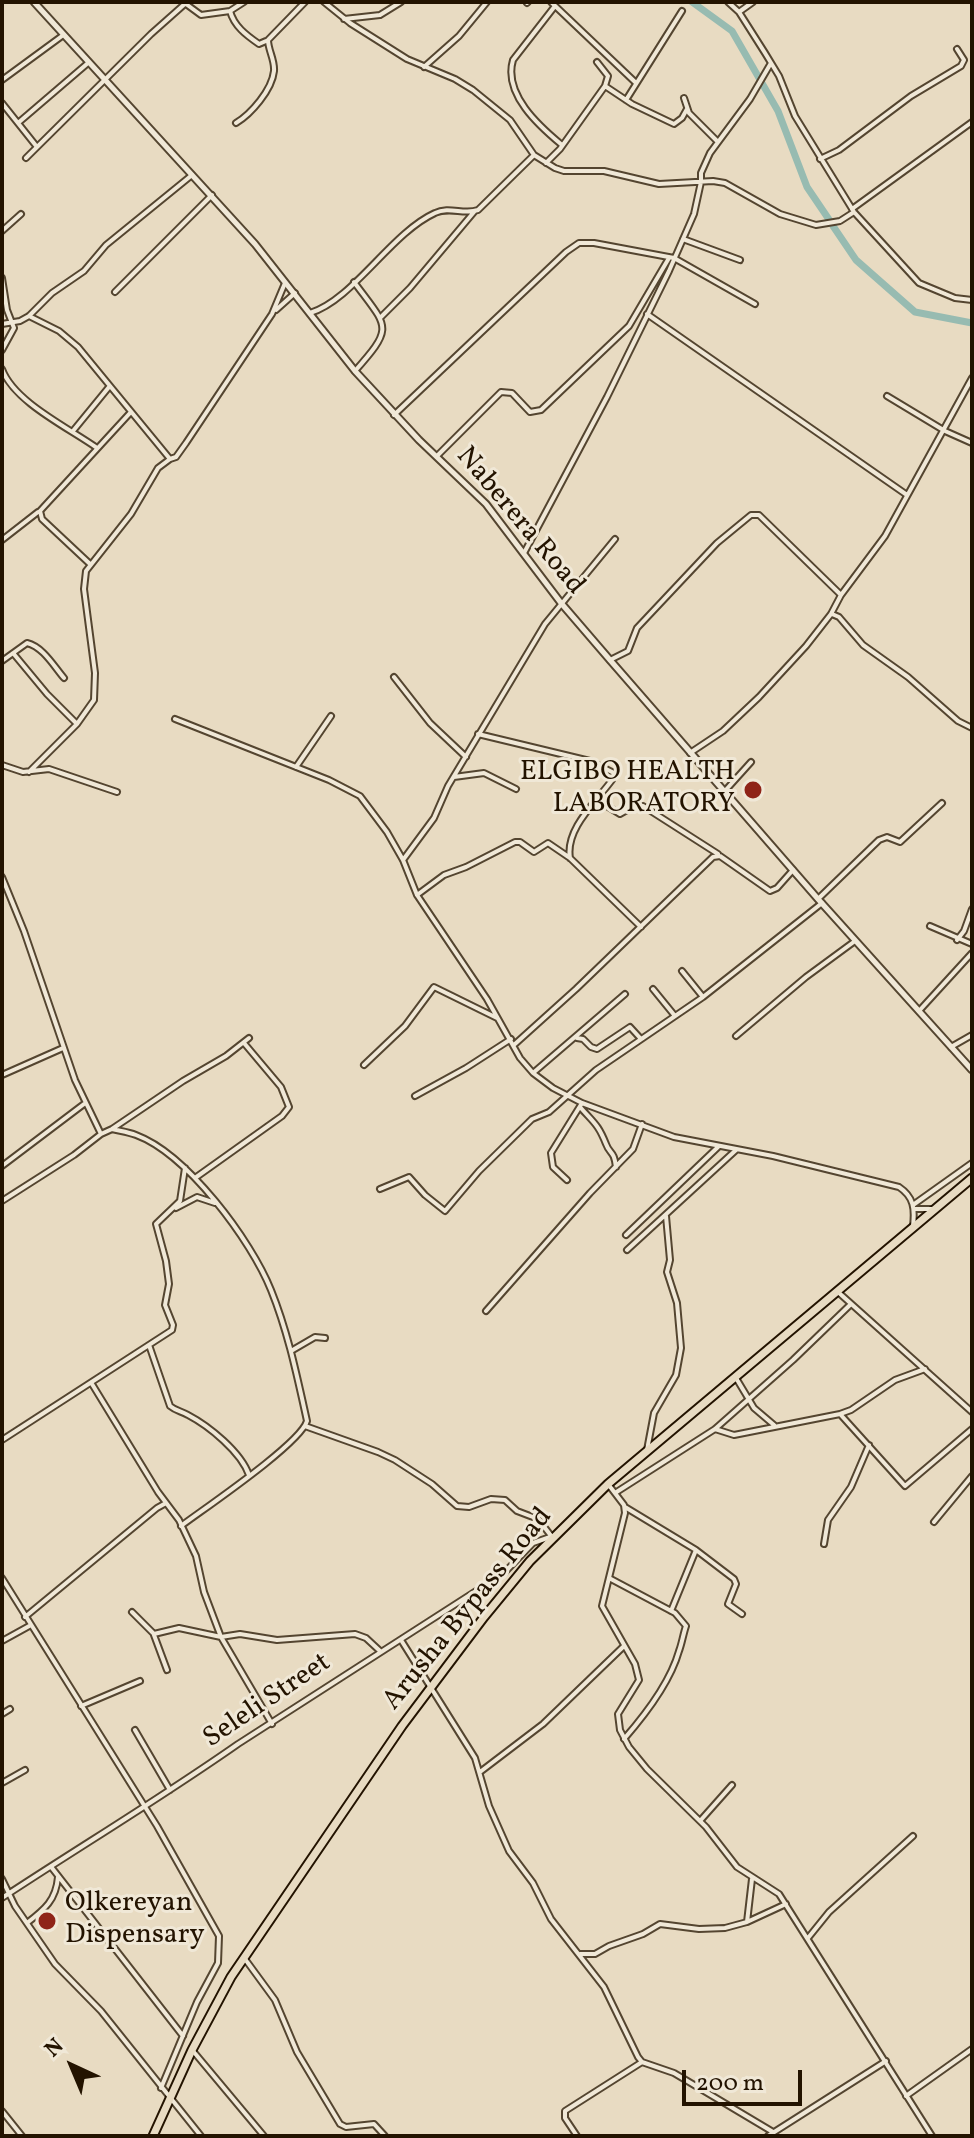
<!DOCTYPE html>
<html>
<head>
<meta charset="utf-8">
<style>
	body { margin:0 }
	#map { position:relative; width:974px; height:2138px; overflow:hidden; background:#e8dbc2; font-family:Vollkorn,serif }
	canvas { display:block }
	.frame { position:absolute; inset:0; border:4px solid #231300; pointer-events:none }
	.north { position:absolute; left:32px; top:2026px; width:80px; height:80px; -webkit-text-stroke:6px #f0e8d7; paint-order:stroke; rotate:316deg; font-size:22px; font-weight:700; line-height:32px; text-align:center; color:#231300 }
	.north::after { content:''; display:block; margin:auto; width:28px; height:36px; background:#231300; clip-path:polygon(50% 0,100% 100%,50% 72%,0 100%) }
	.scale { position:absolute; left:682px; top:2070px; width:120px; height:36px; box-sizing:border-box; border:4px solid #231300; border-top:0; padding-left:10px; font-size:24px; line-height:28px; white-space:nowrap; color:#231300; -webkit-text-stroke:6px #f0e8d7; paint-order:stroke }
</style>
</head>
<body>
<div id="map">
<canvas width="974" height="2138"></canvas>
<div class="frame"></div>
<div class="north">N</div>
<div class="scale">200 m</div>
</div>
<script>
const context = document.querySelector('canvas').getContext('2d');
context.lineJoin = 'round';
function trace(path, color, width, dash) { context.strokeStyle = color; context.lineWidth = width; context.lineCap = dash ? 'butt' : 'round'; context.setLineDash(dash || []); context.stroke(path); }
function label(font, color, halo, rows, align = 'center') {
  context.font = font + ' Vollkorn,serif'; context.lineWidth = 6; context.setLineDash([]); context.textBaseline = 'middle'; context.strokeStyle = halo; context.fillStyle = color; for (const [text, x, y, turn = 0] of rows) {
    context.save(); context.translate(x, y); context.rotate((+turn || 0) * Math.PI / 180); context.textAlign = isNaN(turn) ? turn : align; if (halo) context.strokeText(text, 0, 0); context.fillText(text, 0, 0); context.restore();
  }
}
trace(new Path2D(`
	M 692,2 L 732,31 L 778,111 L 807,187 L 830,221
	M 833,226 L 856,260 L 915,312 L 972,323`), '#97bbb1', 7);
const minor = new Path2D(`
	M 324,2 L 350,23 L 407,59 L 455,79 L 473,90 L 510,120 L 534,155 L 555,168 L 564,171 L 604,171 L 659,184 L 713,181 L 725,183 L 780,214 L 816,225 L 840,221 L 854,212
	M 551,2 L 635,82
	M 728,2 L 739,12 L 765,53 L 779,76 L 795,116 L 854,212 L 919,283 L 955,298 L 972,300
	M 527,3 L 528,2
	M 186,4 L 201,15 L 230,11 L 244,2
	M 555,6 L 513,60 C 503,94 539,126 562,145
	M 230,11 C 234,26 246,35 259,44 L 266,41
	M 739,12 L 753,2
	M 344,19 L 380,15 L 401,2
	M 424,67 L 459,36 L 487,2
	M 2,80 L 62,36
	M 605,86 L 632,104 L 674,124 L 682,118 L 687,109
	M 684,98 L 689,113 L 717,141
	M 626,100 L 682,11
	M 2,103 L 37,147
	M 18,123 L 88,63
	M 236,123 C 251,114 272,90 274,71 C 275,60 268,50 268,40 L 305,2
	M 26,158 L 151,34 L 187,2
	M 820,159 L 839,150 L 911,96 L 961,66 L 964,60 L 957,49
	M 546,163 L 560,149 L 605,86 L 608,76 L 597,62
	M 852,209 L 972,122
	M 2,231 L 21,214
	M 683,239 L 740,260
	M 2,278 L 7,310 L 14,328 L 2,350
	M 354,282 C 388,328 395,326 355,371
	M 115,292 L 212,195
	M 276,310 L 295,293
	M 310,313 C 353,300 391,233 435,213 C 449,206 464,215 478,210 L 534,155
	M 647,314 L 907,495
	M 29,316 L 59,331 L 78,347 L 170,459 L 176,457 L 186,443 L 272,314 L 285,283
	M 381,317 L 410,288 L 474,212
	M 2,324 L 20,321 L 29,316 L 52,293 L 84,271 L 106,245 L 192,175
	M 2,369 C 14,402 69,428 97,448
	M 887,396 L 945,431 L 972,443
	M 394,415 L 566,252 L 579,243 L 594,243 L 674,258 L 755,304
	M 73,431 L 109,387
	M 437,456 L 501,392 L 512,393 L 530,412 L 541,410 L 629,326 L 669,258
	M 2,540 L 38,512
	M 524,553 L 607,397 L 669,271 L 694,214 L 701,182 L 701,173 L 710,153 L 750,99 L 771,63
	M 90,564 L 42,519 L 40,511 L 130,413
	M 832,614 L 839,617 L 863,645 L 908,677 L 958,721 L 972,728
	M 13,653 L 47,694 L 77,724
	M 610,660 L 628,651 L 637,628 L 717,543 L 751,515 L 759,515 L 841,595
	M 2,661 L 27,643 C 43,647 53,665 64,678
	M 394,677 L 430,723 L 466,757
	M 175,719 L 329,780 L 360,796 L 387,832 L 403,860 L 417,895 L 487,999 L 520,1058 L 533,1073 L 553,1088 L 582,1103 L 674,1137 L 773,1156 L 899,1187 C 914,1197 915,1209 913,1226
	M 478,734 L 590,761 L 614,773 L 612,780 C 596,802 565,829 570,858
	M 690,753 L 723,731 L 759,697 L 806,646 L 831,614 L 841,595 L 885,536 L 972,378
	M 2,765 L 23,772 L 49,769 L 117,792
	M 296,767 L 331,716
	M 29,772 L 77,724 L 94,700 L 95,673 L 84,589 L 86,571 L 131,514 L 158,468 L 170,459
	M 454,777 L 484,773 L 516,789
	M 724,792 L 751,762
	M 597,800 L 620,814 L 634,806 L 643,806 L 718,854
	M 403,860 L 434,818 L 448,786 L 545,624 L 615,539
	M 2,877 L 24,931 L 75,1080 L 101,1134 L 74,1155 L 2,1201
	M 417,895 L 444,875 L 466,867 L 515,842 L 520,842 L 534,852 L 548,843 L 570,858 L 641,927
	M 818,899 L 879,840 L 887,837 L 900,842 L 942,803
	M 930,926 L 972,944
	M 957,940 L 964,931 L 972,909
	M 682,971 L 703,997
	M 653,989 L 675,1016
	M 919,1011 L 972,953
	M 736,1036 L 806,977 L 855,941
	M 577,1038 L 583,1039 L 591,1047 L 597,1049 L 630,1027 L 641,1039
	M 515,1044 L 576,989 L 713,857 L 720,856 L 770,891 L 777,888 L 793,870
	M 951,1047 L 972,1035
	M 364,1065 L 405,1026 L 434,987 L 497,1018
	M 533,1073 L 625,994
	M 2,1075 L 63,1048
	M 415,1096 L 466,1068 L 511,1039
	M 580,1107 C 594,1123 598,1124 606,1144 C 610,1155 614,1150 616,1167
	M 112,1129 C 120,1131 128,1132 136,1135 C 187,1154 251,1240 271,1290 C 288,1332 297,1376 307,1421 C 300,1444 205,1508 181,1526
	M 101,1134 L 112,1129 L 183,1081 L 226,1056 L 249,1038
	M 2,1166 L 84,1104
	M 195,1178 L 282,1116 L 289,1107 L 281,1087 L 244,1043
	M 567,1180 L 553,1167 L 551,1153 L 582,1103
	M 380,1189 L 409,1177 L 425,1195 L 445,1211 L 479,1171 L 532,1119 L 549,1112 L 596,1070 L 703,997 L 822,903
	M 913,1205 L 972,1163
	M 176,1208 L 197,1197 L 215,1203
	M 915,1209 L 932,1209
	M 626,1235 L 718,1147
	M 627,1250 L 736,1150
	M 838,1292 L 972,1412
	M 486,1311 L 590,1193 L 633,1149 L 642,1124
	M 149,1345 L 170,1406 C 176,1411 181,1411 188,1415 C 209,1426 241,1452 249,1475
	M 291,1351 L 315,1337 L 325,1338
	M 736,1378 L 754,1408 L 774,1425
	M 92,1384 L 158,1492 L 179,1520 L 196,1556 L 204,1592 L 221,1637 L 272,1724
	M 840,1414 L 905,1486 L 972,1429
	M 305,1426 L 378,1452 L 395,1460 L 432,1484 L 457,1506 L 469,1507 L 491,1499 L 505,1500 L 517,1511 L 538,1519 L 552,1537
	M 715,1429 L 734,1435 L 840,1414 L 851,1410 L 895,1380 L 925,1369
	M 2,1440 L 172,1330 L 173,1325 L 165,1305 L 169,1284 L 166,1261 L 156,1224 L 180,1201 L 185,1168
	M 647,1450 L 654,1413 L 676,1375 L 681,1348 L 677,1303 L 667,1272 L 670,1260 L 666,1216
	M 608,1484 L 624,1505 L 625,1513 L 602,1606 L 635,1664 L 639,1680 L 618,1714 L 620,1730 L 629,1747 L 647,1769 L 706,1827 L 737,1867 L 779,1894 L 932,2136
	M 615,1493 L 715,1429 L 793,1360 L 851,1304
	M 625,1507 L 696,1550 L 734,1579 L 736,1584 L 728,1604 L 742,1614
	M 934,1522 L 972,1476
	M 824,1544 L 828,1520 L 851,1487 L 869,1445
	M 2,1578 L 157,1826 L 219,1936 L 218,1963 L 197,2002 L 161,2088
	M 609,1578 L 675,1613 L 686,1626 C 683,1635 682,1643 679,1651 C 670,1683 645,1715 624,1739
	M 671,1611 L 696,1550
	M 132,1612 L 154,1634 L 179,1628 L 221,1637 L 240,1634 L 277,1640 L 355,1634 L 366,1638 L 380,1651
	M 25,1617 L 157,1508 L 166,1503
	M 154,1635 L 167,1670
	M 401,1640 L 475,1758 L 489,1806 L 509,1851 L 533,1883 L 551,1919 L 604,1987 L 638,2057 L 642,2062 L 674,2073 L 773,2132
	M 2,1641 L 31,1625
	M 81,1706 L 140,1681
	M 2,1714 L 10,1709
	M 135,1730 L 170,1790
	M 480,1772 L 543,1724 L 624,1646
	M 2,1783 L 25,1770
	M 700,1821 L 732,1785
	M 52,1868 L 183,2036
	M 2,1879 L 15,1906 L 55,1964 L 101,2011 L 201,2136
	M 2,1898 C 81,1846 161,1798 238,1744 L 504,1573 L 533,1543 L 553,1536
	M 747,1922 L 752,1879
	M 27,1923 C 45,1909 56,1900 58,1877
	M 808,1938 L 829,1912 L 913,1836
	M 580,1954 L 595,1954 L 609,1946 L 643,1934 L 660,1924 L 699,1929 L 725,1928 L 747,1922 L 786,1904
	M 245,1959 L 275,2000 L 297,2052 L 340,2124 L 346,2127 L 374,2124 L 385,2136
	M 193,2051 L 264,2136
	M 906,2096 L 972,2049
	M 2,2111 L 22,2136
	M 577,2136 L 565,2118 L 565,2111 L 642,2062
	M 768,2136 L 886,2061`);
const tertiary = new Path2D(`
	M 34,2 L 255,244 L 355,371 L 419,440 L 486,504 L 561,603 L 610,660 L 818,899 L 972,1070`);
const primary = new Path2D(`
	M 153,2136 L 192,2050 L 231,1977 L 402,1726 L 484,1617 L 530,1561 L 608,1484 L 972,1178`);
trace(minor, '#544530', 8);
trace(tertiary, '#544530', 9);
trace(primary, '#231300', 11);
trace(minor, '#f0e8d7', 4);
trace(tertiary, '#f0e8d7', 5);
trace(primary, '#e8dbc2', 7);
for (const [x, y, r, color] of [
	[753,790,10,"#8f2418"],
	[47,1921,10,"#8f2418"]
]) { const dot = new Path2D(); dot.arc(x, y, r, 0, 2 * Math.PI); context.fillStyle = color; context.fill(dot); trace(dot, '#f0e8d7', 3); }
label('28px', '#231300', '#f0e8d7', [
	["Naberera Road",519,522,50],
	["Arusha Bypass Road",469,1610,-51],
	["Seleli Street",268,1702,-34]
]);
label('28px', '#231300', '#f0e8d7', [
	["ELGIBO HEALTH",735,774],
	["LABORATORY",735,806],
	["Olkereyan",65,1905,"left"],
	["Dispensary",65,1937,"left"]
], 'right');
</script>
</body>
</html>
